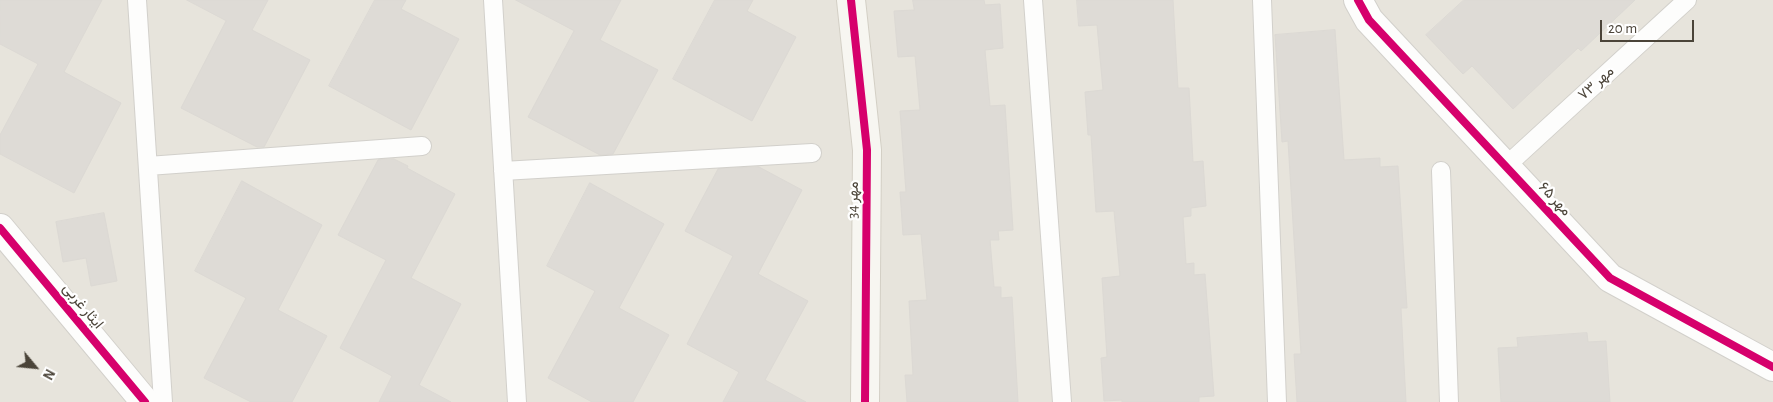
<!DOCTYPE html>
<html>
<head>
<meta charset="utf-8">
<style>
	body { margin:0 }
	#map { position:relative; width:1773px; height:402px; overflow:hidden; background:#f4f2ee; font-family:"Alegreya Sans",sans-serif }
	canvas { display:block }
	.north { position:absolute; left:10px; top:342px; width:50px; height:50px; -webkit-text-stroke:4px #fff; paint-order:stroke; rotate:118deg; font-size:14px; font-weight:700; line-height:20px; text-align:center; color:#4b4439 }
	.north::after { content:''; display:block; margin:auto; width:18px; height:22px; background:#4b4439; clip-path:polygon(50% 0,100% 100%,50% 72%,0 100%) }
	.scale { position:absolute; left:1600px; top:20px; width:94px; height:22px; box-sizing:border-box; border:2px solid #4b4439; border-top:0; padding-left:6px; font-size:15px; line-height:18px; white-space:nowrap; color:#4b4439; -webkit-text-stroke:4px #fff; paint-order:stroke }
</style>
</head>
<body>
<div id="map">
<canvas width="1773" height="402"></canvas>
<div class="north">N</div>
<div class="scale">20 m</div>
</div>
<script>
const context = document.querySelector('canvas').getContext('2d');
context.lineJoin = 'round';
function paint(path, color) { context.fillStyle = color; context.fill(path, 'evenodd'); }
function trace(path, color, width, dash) { context.strokeStyle = color; context.lineWidth = width; context.lineCap = dash ? 'butt' : 'round'; context.setLineDash(dash || []); context.stroke(path); }
function label(font, color, halo, rows, align = 'center') {
  context.font = font + ' "Alegreya Sans",Vazirmatn,sans-serif'; context.lineWidth = 4.5; context.setLineDash([]); context.textBaseline = 'middle'; context.strokeStyle = halo; context.fillStyle = color; for (const [text, x, y, turn = 0] of rows) {
    context.save(); context.translate(x, y); context.rotate((+turn || 0) * Math.PI / 180); context.textAlign = isNaN(turn) ? turn : align; if (halo) context.strokeText(text, 0, 0); context.fillText(text, 0, 0); context.restore();
  }
}
paint(new Path2D(`
	M 0,0 L 1773,0 L 1773,402 L 0,402 Z`), '#e7e4dc');
const building = new Path2D(`
	M 0,0 L 102,0 L 64,72 L 121,103 L 74,193 L 0,154 L 0,135 L 38,64 L 0,44 Z
	M 187,0 L 268,0 L 252,30 L 310,60 L 264,147 L 257,147 L 181,108 L 226,21 Z
	M 375,0 L 406,0 L 401,9 L 459,39 L 411,130 L 329,86 Z
	M 516,0 L 621,0 L 600,40 L 658,70 L 613,154 L 600,155 L 528,117 L 574,31 Z
	M 715,0 L 753,0 L 747,11 L 796,37 L 752,121 L 673,79 Z
	M 913,0 L 984,0 L 985,5 L 1000,4 L 1003,48 L 985,50 L 990,106 L 1005,105 L 1013,230 L 998,231 L 999,240 L 990,240 L 994,287 L 1001,287 L 1001,298 L 1012,297 L 1018,402 L 907,402 L 905,375 L 913,375 L 909,301 L 927,300 L 921,234 L 903,235 L 900,192 L 906,192 L 900,111 L 920,110 L 915,56 L 898,57 L 894,11 L 914,10 Z
	M 1077,0 L 1173,0 L 1178,88 L 1189,88 L 1193,162 L 1203,161 L 1206,206 L 1191,208 L 1191,216 L 1183,217 L 1186,264 L 1194,263 L 1194,275 L 1205,274 L 1214,396 L 1199,397 L 1199,402 L 1122,402 L 1122,400 L 1104,401 L 1101,358 L 1107,357 L 1102,278 L 1120,276 L 1114,211 L 1096,212 L 1091,135 L 1088,135 L 1085,92 L 1103,90 L 1097,25 L 1079,26 Z
	M 1464,0 L 1635,0 L 1581,51 L 1578,48 L 1513,109 L 1472,66 L 1463,74 L 1426,35 Z
	M 1335,30 L 1344,160 L 1380,158 L 1380,167 L 1398,166 L 1407,308 L 1401,308 L 1406,402 L 1297,402 L 1294,354 L 1301,354 L 1288,141 L 1282,142 L 1275,35 Z
	M 394,159 L 408,166 L 407,168 L 455,194 L 411,278 L 461,304 L 419,385 L 451,402 L 379,402 L 392,376 L 340,348 L 386,260 L 338,235 L 378,160 Z
	M 759,167 L 802,190 L 758,274 L 808,301 L 765,380 L 806,402 L 723,402 L 739,372 L 687,344 L 733,256 L 685,231 L 718,169 Z
	M 242,181 L 322,225 L 278,310 L 327,336 L 292,402 L 251,402 L 204,378 L 246,298 L 195,271 Z
	M 590,183 L 664,224 L 619,308 L 669,335 L 633,402 L 592,402 L 548,378 L 595,291 L 547,266 Z
	M 104,213 L 117,281 L 91,286 L 86,258 L 63,262 L 56,222 Z
	M 1587,333 L 1588,342 L 1606,341 L 1610,402 L 1501,402 L 1498,348 L 1518,347 L 1517,338 Z`);
paint(building, '#dedbd6');
trace(building, '#dcd9d4', 1);
const lane = new Path2D(`
	M 137,0 L 163,402
	M 493,0 L 517,402
	M 1033,0 L 1062,402
	M 1262,0 L 1277,402
	M 148,166 L 422,146
	M 1506,166 L 1687,0
	M 503,171 L 812,153
	M 1441,171 L 1449,402`);
const street = new Path2D(`
	M 1358,0 L 1369,20 L 1610,278 L 1773,367
	M 0,228 L 145,402`);
const secondary = new Path2D(`
	M 851,0 L 867,150 L 865,402`);
trace(lane, '#d2d0cb', 20);
trace(street, '#d2d0cb', 30);
trace(secondary, '#d3cfc5', 30);
trace(lane, '#fdfdfc', 18);
trace(street, '#fdfdfc', 28);
trace(secondary, '#f7f6f1', 28);
trace(new Path2D(`
	M 851,0 L 867,150 L 865,402
	M 1358,0 L 1369,20 L 1610,278 L 1773,367
	M 0,228 L 145,402`), '#d6006c', 8);
label('15px', '#4b4439', '#fff', [
	["مهر ۷۳",1596,83,-42],
	["مهر ۶۵",1555,199,47],
	["مهر 34",853,200,-89],
	["ایثار غربی",83,306,50]
]);
</script>
</body>
</html>
